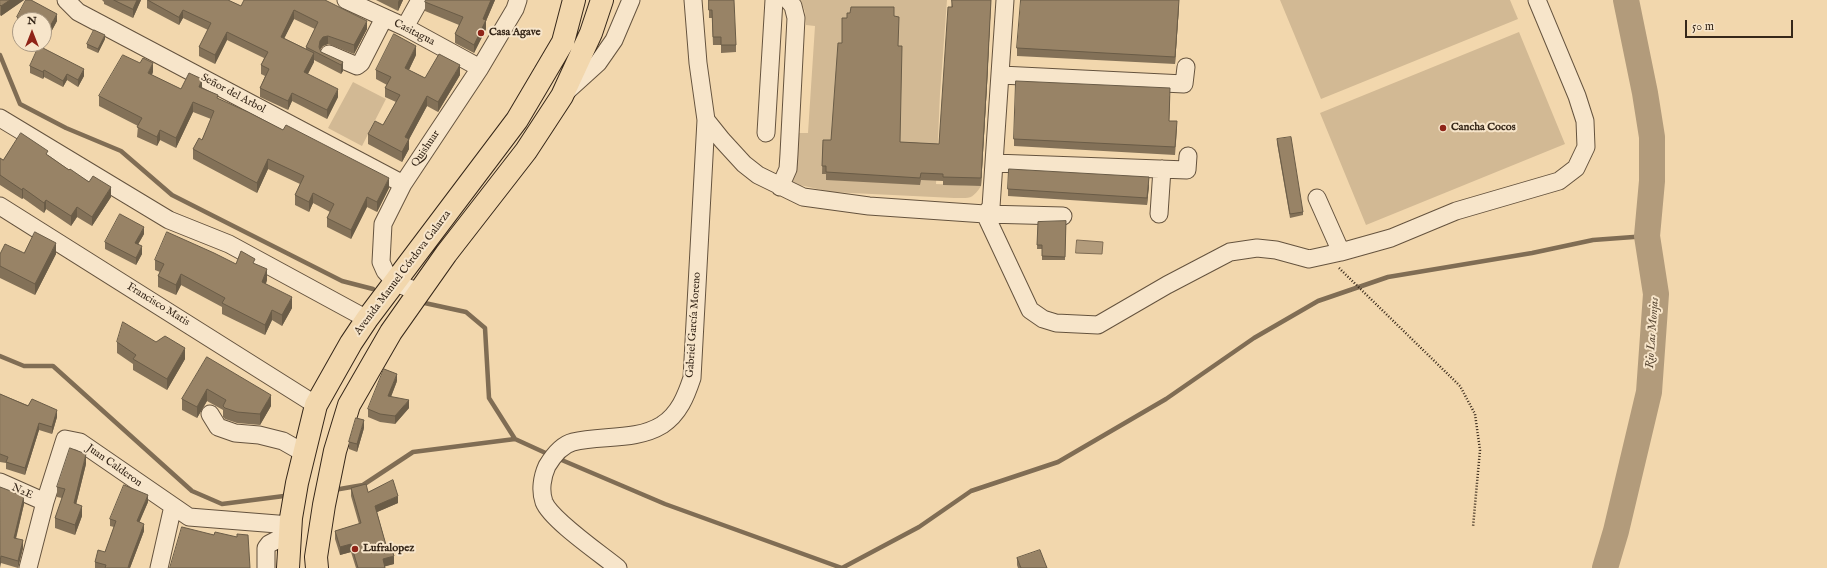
<!DOCTYPE html>
<html>
<head>
<meta charset="utf-8">
<style>
	body { margin:0 }
	#map { position:relative; width:1827px; height:568px; overflow:hidden; background:#f2d7ad; font-family:"IM FELL English",serif }
	canvas { display:block }
	.north { position:absolute; left:12px; top:12px; width:40px; height:40px; box-sizing:border-box; background:#f7e5ca; border:1px solid #aa9983; border-radius:50%; rotate:0deg; font-size:11px; font-weight:700; line-height:16px; text-align:center; color:#362719 }
	.north::after { content:''; display:block; margin:auto; width:14px; height:18px; background:#8f2418; clip-path:polygon(50% 0,100% 100%,50% 72%,0 100%) }
	.scale { position:absolute; left:1685px; top:20px; width:108px; height:18px; box-sizing:border-box; border:2px solid #362719; border-top:0; padding-left:5px; font-size:12px; line-height:14px; white-space:nowrap; color:#362719; -webkit-text-stroke:3px #f7e5ca; paint-order:stroke }
</style>
</head>
<body>
<div id="map">
<canvas width="1827" height="568"></canvas>
<div class="north">N</div>
<div class="scale">50 m</div>
</div>
<script>
const context = document.querySelector('canvas').getContext('2d');
context.lineJoin = 'round';
function paint(path, color) { context.fillStyle = color; context.fill(path, 'evenodd'); }
function trace(path, color, width, dash) { context.strokeStyle = color; context.lineWidth = width; context.lineCap = dash ? 'butt' : 'round'; context.setLineDash(dash || []); context.stroke(path); }
function label(font, color, halo, rows, align = 'center') {
  context.font = font + ' "IM FELL English",serif'; context.lineWidth = 4; context.setLineDash([]); context.textBaseline = 'middle'; context.strokeStyle = halo; context.fillStyle = color; for (const [text, x, y, turn = 0] of rows) {
    context.save(); context.translate(x, y); context.rotate((+turn || 0) * Math.PI / 180); context.textAlign = isNaN(turn) ? turn : align; if (halo) context.strokeText(text, 0, 0); context.fillText(text, 0, 0); context.restore();
  }
}
paint(new Path2D(`
	M 801,0 L 947,0 L 940,94 L 936,184 L 981,186 C 972,200 969,198 954,198 L 831,192 L 795,184 L 792,181 L 797,133 L 808,133 L 815,26 L 806,25 L 805,12 Z
	M 1280,0 L 1510,0 L 1518,19 L 1321,99 Z
	M 1519,32 L 1565,144 L 1366,225 L 1320,113 Z
	M 353,82 L 386,99 L 362,146 L 328,128 Z`), '#d2b994');
const water = new Path2D(`
	M 1077,240 L 1103,242 L 1102,254 L 1076,253 Z`);
paint(water, '#b29b7b');
trace(water, '#806d54', 1);
trace(new Path2D(`
	M 0,55 L 20,104 L 66,128 L 121,151 L 172,195 L 342,281 L 373,289
	M 420,302 L 466,312 L 485,328 L 489,398 L 515,439 L 550,455
	M 0,356 L 24,366 L 53,366 L 192,491 L 222,504 L 284,496
	M 557,458 L 665,504 L 842,568
	M 334,490 L 363,485 L 413,452 L 515,439
	M 842,568 L 919,527 L 971,491 L 1058,462 L 1166,399 L 1254,338 L 1318,301 L 1388,277 L 1532,253 L 1593,240 L 1647,236`), '#806d54', 4.5);
trace(new Path2D(`
	M 1605,568 L 1616,531 L 1649,392 L 1656,294 L 1647,236 L 1652,181 L 1652,137 L 1645,93 L 1626,0`), '#b29b7b', 26);
const minor = new Path2D(`
	M 66,0 L 78,12 L 403,184
	M 346,0 L 405,27 L 480,68
	M 405,27 L 420,0
	M 329,54 L 357,66 L 361,63 L 384,18
	M 1001,75 L 1184,84 L 1186,67
	M 566,92 L 598,63 L 614,40 L 631,0
	M 0,118 L 169,220 L 229,244 L 367,319
	M 706,120 L 722,140 L 744,164 L 758,175 L 803,197 L 869,206 L 985,214 L 991,207 L 1005,0
	M 766,133 L 774,0
	M 994,163 L 1187,170 L 1188,156
	M 780,187 L 788,169 L 789,154 L 796,18 L 793,6 L 788,0
	M 0,206 L 316,405
	M 1159,214 L 1162,169
	M 1063,216 L 985,214 L 1030,310 L 1043,319 L 1056,323 L 1098,325 L 1167,285 L 1230,252 L 1257,248 L 1276,250 L 1309,259 L 1341,252 L 1317,198
	M 1341,252 L 1391,238 L 1456,211 L 1559,181 L 1576,168 L 1586,147 L 1585,121 L 1577,96 L 1537,0
	M 419,292 L 396,283 L 385,271 L 381,262 L 383,224 L 403,184 L 480,68 L 515,9 L 518,0
	M 210,414 L 218,427 L 235,433 L 259,435 L 283,441 L 304,453
	M 0,482 L 45,502
	M 28,568 L 45,502 L 65,439 L 80,442 L 189,517 L 290,525
	M 159,568 L 173,506
	M 266,568 L 266,548 L 269,544 L 290,533
	M 618,568 C 601,554 551,520 544,502 C 540,491 542,477 547,466 C 553,456 561,445 573,442 C 601,435 636,441 662,425 C 679,414 686,396 692,378 L 706,120 L 698,63 L 693,0`);
const major = new Path2D(`
	M 288,568 L 291,518 L 297,483 L 316,405 L 351,343 L 367,319 L 517,120 L 563,42 L 574,0
	M 317,568 L 316,557 L 324,505 L 335,451 L 349,405 L 391,332 L 446,254 L 526,151 L 562,96 L 591,33 L 602,0`);
trace(minor, '#65533e', 19);
trace(major, '#362719', 24);
trace(new Path2D(`
	M 1339,268 L 1460,386 L 1475,414 L 1480,450 L 1473,527`), '#362719', 2.5, [1, 2]);
trace(minor, '#f7e5ca', 17);
trace(major, '#f2d7ad', 22);
paint(new Path2D(`
	M 0,0 L 24,0 L 1,16 L 0,15 Z
	M 102,0 L 141,0 L 133,18 L 104,4 L 104,2 Z
	M 147,0 L 228,0 L 241,6 L 325,0 L 367,29 L 354,54 L 328,44 L 323,46 L 320,49 L 321,52 L 343,62 L 343,71 L 341,74 L 314,60 L 314,62 L 308,74 L 338,97 L 327,119 L 292,101 L 288,110 L 260,97 L 260,88 L 265,76 L 261,74 L 261,65 L 264,58 L 227,40 L 215,64 L 199,56 L 199,47 L 208,30 L 183,18 L 179,25 L 147,8 ZM 294,19 L 315,29 L 306,47 L 306,49 L 284,38 Z
	M 376,0 L 403,0 L 398,11 Z
	M 426,0 L 495,0 L 486,21 L 486,29 L 474,53 L 455,43 L 455,34 L 459,25 L 425,11 L 425,2 Z
	M 709,0 L 736,45 L 736,52 L 721,53 L 721,45 L 713,45 L 712,18 L 709,18 Z
	M 952,0 L 991,0 L 987,85 L 981,186 L 943,185 L 943,181 L 921,180 L 920,185 L 826,180 L 826,174 L 822,174 L 823,140 L 831,140 L 842,43 L 894,16 L 898,46 L 900,142 L 939,144 Z
	M 1179,6 L 1175,64 L 1017,56 L 1017,48 Z
	M 17,17 L 57,21 L 42,48 L 84,76 L 78,87 L 67,80 L 63,87 L 44,77 L 43,79 L 30,73 L 30,66 L 39,47 L 33,44 L 44,44 L 44,20 L 20,20 L 20,26 L 17,24 Z
	M 105,39 L 98,53 L 87,48 L 87,44 Z
	M 416,55 L 409,70 L 425,78 L 460,75 L 438,112 L 427,106 L 409,139 L 409,149 L 402,162 L 368,144 L 368,134 L 383,125 L 396,102 L 385,97 L 385,88 L 387,85 L 376,79 L 376,70 Z
	M 153,72 L 152,75 L 181,89 L 202,88 L 218,99 L 389,188 L 377,212 L 367,207 L 351,239 L 327,227 L 327,218 L 330,212 L 313,203 L 309,212 L 295,205 L 295,195 L 300,184 L 268,169 L 257,193 L 193,159 L 193,149 L 202,140 L 211,119 L 193,112 L 176,148 L 160,140 L 157,146 L 137,137 L 138,126 L 99,106 L 99,96 Z
	M 1170,96 L 1169,121 L 1177,129 L 1175,155 L 1014,146 L 1014,139 Z
	M 1277,139 L 1303,212 L 1303,215 L 1290,218 L 1277,143 Z
	M 48,155 L 69,170 L 111,197 L 92,226 L 77,217 L 71,226 L 46,209 L 44,213 L 23,198 L 22,199 L 0,185 L 0,158 L 3,160 Z
	M 1149,185 L 1147,205 L 1008,196 L 1008,189 Z
	M 1066,221 L 1065,260 L 1042,260 L 1042,249 L 1037,249 L 1038,222 Z
	M 144,234 L 138,244 L 142,254 L 136,265 L 105,249 L 105,242 Z
	M 24,253 L 56,254 L 35,295 L 0,278 L 0,254 Z
	M 155,260 L 236,264 L 255,264 L 267,280 L 266,284 L 292,308 L 282,326 L 272,320 L 265,335 L 222,314 L 222,307 L 181,285 L 176,295 L 158,287 L 158,276 L 160,272 L 155,270 Z
	M 117,342 L 185,359 L 167,390 L 133,370 L 133,364 L 117,353 Z
	M 207,357 L 271,406 L 260,425 L 237,423 L 225,419 L 223,417 L 223,410 L 207,401 L 197,418 L 182,410 L 182,399 Z
	M 397,381 L 391,397 L 409,408 L 395,424 L 380,422 L 368,417 L 368,409 Z
	M 0,394 L 57,417 L 52,434 L 39,430 L 25,475 L 6,469 L 6,463 L 0,462 Z
	M 364,428 L 357,452 L 349,449 L 349,442 Z
	M 86,464 L 76,504 L 82,516 L 75,535 L 55,528 L 55,518 L 62,498 L 57,497 L 57,487 Z
	M 0,487 L 24,504 L 16,539 L 23,548 L 18,568 L 1,563 Z
	M 351,488 L 368,492 L 398,503 L 377,512 L 386,545 L 394,564 L 385,566 L 385,568 L 356,568 L 351,552 L 340,555 L 335,539 L 335,531 L 359,524 L 351,496 Z
	M 148,502 L 139,522 L 144,531 L 130,568 L 95,568 L 95,562 L 105,552 L 114,527 L 110,526 L 110,519 Z
	M 1017,558 L 1047,568 L 1018,568 L 1017,565 Z`), '#837158');
paint(new Path2D(`
	M 10,0 L 24,0 L 1,16 L 1,6 Z
	M 137,0 L 141,0 L 133,18 L 133,9 Z
	M 399,0 L 403,0 L 398,11 L 398,2 Z
	M 491,0 L 495,0 L 486,21 L 486,29 L 474,53 L 474,45 L 483,19 Z
	M 991,0 L 987,85 L 981,186 L 981,178 Z
	M 1179,0 L 1179,6 L 1175,64 L 1175,57 Z
	M 183,10 L 183,18 L 179,25 L 179,17 Z
	M 294,10 L 294,19 L 281,45 L 281,37 Z
	M 57,14 L 57,21 L 42,49 L 42,44 L 44,44 L 44,37 Z
	M 367,21 L 367,29 L 354,54 L 354,45 Z
	M 227,32 L 227,40 L 215,64 L 215,55 Z
	M 105,35 L 105,39 L 98,53 L 98,49 Z
	M 328,36 L 328,44 L 323,46 L 320,50 L 319,56 L 320,41 L 323,37 Z
	M 416,46 L 416,55 L 405,78 L 405,68 Z
	M 314,53 L 314,62 L 304,81 L 304,72 Z
	M 343,62 L 343,71 L 341,74 L 341,65 Z
	M 153,63 L 153,72 L 148,82 L 148,73 Z
	M 460,65 L 460,75 L 438,112 L 438,102 Z
	M 84,69 L 84,76 L 78,87 L 78,80 Z
	M 44,70 L 44,77 L 43,79 L 43,72 Z
	M 67,74 L 67,80 L 63,87 L 63,81 Z
	M 202,79 L 202,89 L 199,87 Z
	M 338,89 L 338,97 L 327,119 L 327,110 Z
	M 292,93 L 292,101 L 288,110 L 288,101 Z
	M 427,96 L 427,106 L 405,147 L 405,137 Z
	M 193,102 L 193,112 L 176,148 L 176,138 Z
	M 160,130 L 160,140 L 157,146 L 157,137 Z
	M 409,139 L 409,149 L 402,162 L 402,152 Z
	M 268,159 L 268,169 L 257,193 L 257,183 Z
	M 1149,177 L 1149,185 L 1147,205 L 1147,198 Z
	M 389,178 L 389,188 L 377,212 L 377,202 Z
	M 111,187 L 111,197 L 92,226 L 92,217 Z
	M 23,188 L 23,198 L 22,199 L 22,190 Z
	M 313,193 L 313,203 L 309,212 L 309,202 Z
	M 367,197 L 367,207 L 351,239 L 351,230 Z
	M 46,200 L 46,209 L 44,213 L 44,203 Z
	M 77,207 L 77,217 L 71,226 L 71,216 Z
	M 144,227 L 144,234 L 135,250 L 135,243 Z
	M 56,243 L 56,254 L 35,295 L 35,284 Z
	M 142,246 L 142,254 L 136,265 L 136,258 Z
	M 267,269 L 267,280 L 262,292 L 262,282 Z
	M 181,274 L 181,285 L 176,295 L 176,285 Z
	M 292,297 L 292,308 L 282,326 L 282,315 Z
	M 272,310 L 272,320 L 265,335 L 265,325 Z
	M 185,348 L 185,359 L 167,390 L 167,379 Z
	M 397,374 L 397,381 L 388,404 L 388,396 Z
	M 207,389 L 207,401 L 197,418 L 197,407 Z
	M 271,395 L 271,406 L 260,425 L 260,414 Z
	M 409,400 L 409,408 L 395,424 L 395,416 Z
	M 57,410 L 57,417 L 52,434 L 52,427 Z
	M 364,420 L 364,428 L 357,452 L 357,444 Z
	M 39,423 L 39,430 L 25,475 L 25,468 Z
	M 86,454 L 86,464 L 74,513 L 74,503 Z
	M 148,495 L 148,502 L 137,528 L 137,521 Z
	M 24,496 L 24,504 L 14,545 L 14,538 Z
	M 398,496 L 398,503 L 375,513 L 375,506 Z
	M 82,506 L 82,516 L 75,535 L 75,525 Z
	M 144,524 L 144,531 L 130,568 L 128,568 L 130,561 Z
	M 23,540 L 23,548 L 18,568 L 18,561 Z
	M 351,544 L 351,552 L 340,555 L 340,547 Z
	M 1,556 L 1,563 L 0,568 L 0,561 Z
	M 394,556 L 394,564 L 383,567 L 383,559 Z`), '#6a5c47');
const building = new Path2D(`
	M 0,0 L 10,0 L 1,6 L 0,5 Z
	M 26,0 L 31,0 L 57,14 L 44,37 L 44,20 L 24,20 L 17,17 Z
	M 114,0 L 137,0 L 133,9 Z
	M 148,0 L 228,0 L 241,6 L 244,0 L 325,0 L 367,21 L 354,45 L 328,36 L 323,37 L 320,41 L 319,47 L 321,52 L 343,62 L 341,65 L 306,47 L 318,22 L 294,10 L 281,37 L 314,53 L 304,72 L 338,89 L 327,110 L 292,93 L 288,101 L 260,88 L 269,69 L 261,65 L 268,52 L 227,32 L 215,55 L 199,47 L 211,23 L 183,10 L 179,17 Z
	M 426,0 L 491,0 L 483,19 L 486,20 L 474,45 L 455,34 L 463,17 L 425,2 Z
	M 709,0 L 734,0 L 736,45 L 721,45 L 721,37 L 713,37 L 712,10 L 709,10 Z
	M 952,0 L 991,0 L 987,77 L 981,178 L 943,177 L 943,174 L 921,173 L 920,178 L 826,172 L 826,166 L 822,166 L 823,140 L 831,140 L 838,43 L 842,43 L 842,18 L 847,18 L 847,13 L 850,13 L 851,7 L 894,7 L 894,16 L 899,17 L 898,46 L 902,46 L 900,142 L 939,144 L 948,7 L 952,7 Z
	M 1021,0 L 1179,0 L 1175,57 L 1017,48 Z
	M 94,30 L 105,35 L 98,49 L 87,44 Z
	M 394,34 L 416,46 L 405,68 L 425,78 L 439,54 L 460,65 L 438,102 L 427,96 L 405,137 L 409,139 L 402,152 L 368,134 L 375,121 L 383,125 L 400,95 L 385,88 L 391,77 L 376,70 Z
	M 39,46 L 84,69 L 78,80 L 67,74 L 63,81 L 44,70 L 43,72 L 30,66 Z
	M 123,55 L 140,63 L 143,58 L 153,63 L 148,73 L 181,89 L 189,73 L 202,79 L 199,87 L 218,95 L 217,98 L 248,112 L 283,130 L 286,125 L 389,178 L 377,202 L 367,197 L 351,230 L 327,218 L 334,204 L 313,193 L 309,202 L 295,195 L 304,176 L 268,159 L 257,183 L 193,149 L 199,138 L 202,140 L 214,111 L 193,102 L 176,138 L 160,130 L 157,137 L 137,127 L 142,118 L 99,96 Z
	M 1016,81 L 1170,88 L 1169,121 L 1177,121 L 1175,147 L 1014,139 Z
	M 21,133 L 48,151 L 46,154 L 69,170 L 70,169 L 89,182 L 93,176 L 111,187 L 92,217 L 77,207 L 71,216 L 46,200 L 44,203 L 23,188 L 22,190 L 0,175 L 0,158 L 3,160 Z
	M 1291,137 L 1303,212 L 1290,214 L 1277,139 Z
	M 1009,169 L 1149,177 L 1147,198 L 1008,189 Z
	M 120,214 L 144,227 L 135,243 L 142,246 L 136,258 L 105,242 Z
	M 1066,221 L 1065,257 L 1042,256 L 1042,245 L 1037,245 L 1038,222 Z
	M 35,232 L 56,243 L 35,284 L 0,266 L 0,254 L 5,244 L 24,253 Z
	M 167,232 L 214,253 L 236,264 L 241,251 L 255,259 L 253,263 L 267,269 L 262,282 L 292,297 L 282,315 L 272,310 L 265,325 L 222,303 L 225,298 L 181,274 L 176,285 L 158,276 L 164,264 L 155,260 Z
	M 123,322 L 156,342 L 165,336 L 185,348 L 167,379 L 133,359 L 136,355 L 117,342 Z
	M 207,357 L 271,395 L 260,414 L 237,412 L 225,408 L 223,406 L 226,400 L 207,389 L 197,407 L 182,399 Z
	M 384,369 L 397,374 L 388,396 L 409,400 L 395,416 L 380,414 L 368,409 Z
	M 0,394 L 28,406 L 32,399 L 57,410 L 52,427 L 39,423 L 25,468 L 6,462 L 8,457 L 0,454 Z
	M 356,418 L 364,420 L 357,444 L 349,442 Z
	M 70,448 L 86,454 L 74,503 L 82,506 L 75,525 L 55,518 L 65,489 L 57,487 Z
	M 393,480 L 398,496 L 375,506 L 386,545 L 390,544 L 394,556 L 383,559 L 385,568 L 358,568 L 351,544 L 340,547 L 335,531 L 361,523 L 351,488 L 366,484 L 368,492 Z
	M 124,485 L 148,495 L 137,521 L 144,524 L 130,561 L 128,568 L 105,568 L 106,565 L 95,562 L 98,550 L 105,552 L 116,521 L 110,519 Z
	M 0,487 L 24,496 L 14,538 L 23,540 L 18,561 L 1,556 L 0,561 Z
	M 182,527 L 214,535 L 215,532 L 237,537 L 237,534 L 248,535 L 250,568 L 170,568 Z
	M 1040,550 L 1047,568 L 1021,568 L 1017,558 Z`);
paint(building, '#988366');
trace(building, '#6a5c47', 1);
for (const [x, y, r, color] of [
	[481,33,4,"#8f2418"],
	[1443,128,4,"#8f2418"],
	[355,549,4,"#8f2418"]
]) { const dot = new Path2D(); dot.arc(x, y, r, 0, 2 * Math.PI); context.fillStyle = color; context.fill(dot); trace(dot, '#f7e5ca', 1.5); }
label('11px', '#362719', '#f7e5ca', [
	["Casitagua",414,33,27],
	["Señor del Arbol",233,94,28],
	["Quishuar",426,149,-56],
	["Avenida Manuel Córdova Galarza",403,273,-53],
	["Francisco Matis",158,305,32],
	["Gabriel García Moreno",694,325,-86],
	["Juan Calderon",114,466,35],
	["N2E",22,492,24]
]);
label('bold 11px', '#362719', '#f7e5ca', [
	["Casa Agave",489,33],
	["Cancha Cocos",1451,128],
	["Lufralopez",363,549]
], 'left');
label('italic 12px', '#5b4a36', '#f7e5ca', [
	["Rio Las Monjas",1653,333,-86]
]);
</script>
</body>
</html>
